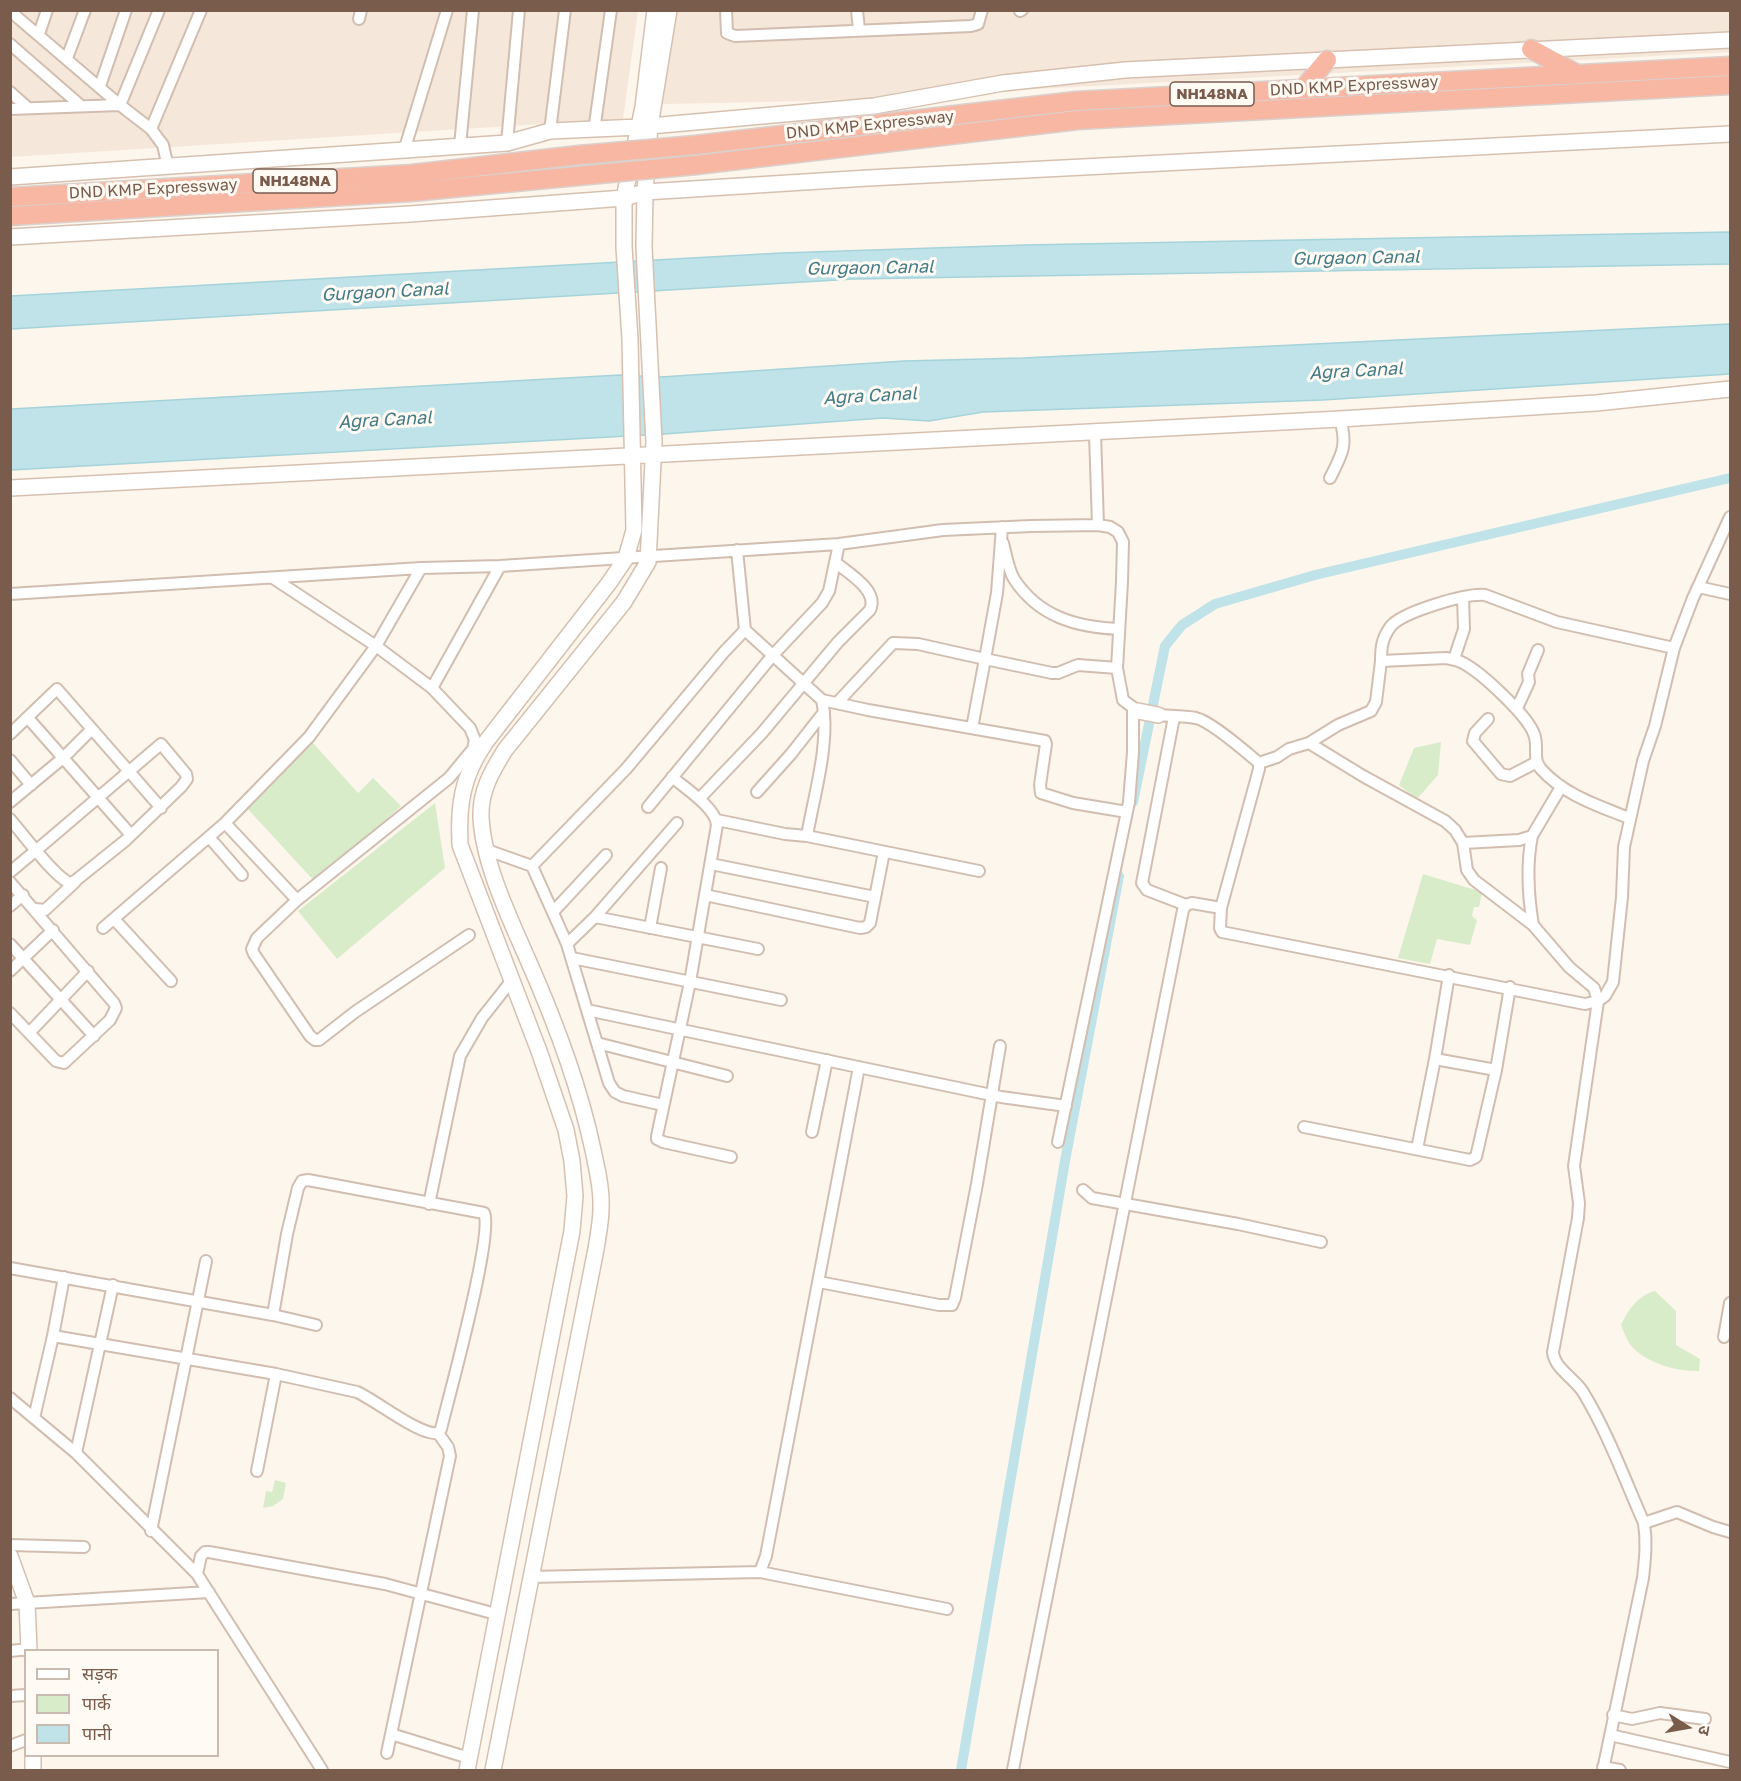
<!DOCTYPE html>
<html>
<head>
<meta charset="utf-8">
<style>
	body { margin:0 }
	#map { position:relative; width:1741px; height:1781px; overflow:hidden; background:#fdf6ec; font-family:"Golos Text","Noto Sans Devanagari",sans-serif }
	canvas { display:block }
	.frame { position:absolute; inset:0; border:12px solid #7a5c4d; pointer-events:none }
	.legend { position:absolute; left:24px; top:1649px; width:195px; height:108px; box-sizing:border-box; background:#fffaf3; border:2px solid #cabbb1; margin:0; padding:8px 10px; list-style:none; font-size:18px; color:#7a5c4d }
	.legend li { display:flex; align-items:center; gap:12px; height:30px }
	.legend b { width:30px; border:2px solid #cabbb1 }
	.north { position:absolute; left:1657px; top:1697px; width:60px; height:60px; -webkit-text-stroke:4px #fffaf3; paint-order:stroke; rotate:101deg; font-size:16px; font-weight:700; line-height:24px; text-align:center; color:#7a5c4d }
	.north::after { content:''; display:block; margin:auto; width:21px; height:27px; background:#7a5c4d; clip-path:polygon(50% 0,100% 100%,50% 72%,0 100%) }
</style>
</head>
<body>
<div id="map">
<canvas width="1741" height="1781"></canvas>
<div class="frame"></div>
<ul class="legend">
<li><b style="height:8px;background:#fff"></b>सड़क</li>
<li><b style="height:16px;background:#d8ecc9"></b>पार्क</li>
<li><b style="height:16px;background:#bfe3e8"></b>पानी</li>
</ul>
<div class="north">उ</div>
</div>
<script>
const context = document.querySelector('canvas').getContext('2d');
context.lineJoin = 'round';
function paint(path, color) { context.fillStyle = color; context.fill(path, 'evenodd'); }
function trace(path, color, width, dash) { context.strokeStyle = color; context.lineWidth = width; context.lineCap = dash ? 'butt' : 'round'; context.setLineDash(dash || []); context.stroke(path); }
function label(font, color, halo, rows, align = 'center') {
  context.font = font + ' "Golos Text",sans-serif'; context.lineWidth = 6; context.setLineDash([]); context.textBaseline = 'middle'; context.strokeStyle = halo; context.fillStyle = color; for (const [text, x, y, turn = 0] of rows) {
    context.save(); context.translate(x, y); context.rotate((+turn || 0) * Math.PI / 180); context.textAlign = isNaN(turn) ? turn : align; if (halo) context.strokeText(text, 0, 0); context.fillText(text, 0, 0); context.restore();
  }
}
paint(new Path2D(`
	M 11,11 L 638,11 L 623,119 L 11,157 Z
	M 674,11 L 1730,11 L 1730,52 L 812,101 L 662,104 Z`), '#f5e8da');
paint(new Path2D(`
	M 1441,742 L 1438,775 L 1417,799 L 1399,785 L 1414,748 Z
	M 313,743 L 358,793 L 373,778 L 401,806 L 316,883 L 245,806 Z
	M 435,803 L 445,868 L 337,959 L 298,911 Z
	M 1423,874 L 1482,892 L 1479,907 L 1474,907 L 1472,916 L 1477,920 L 1470,945 L 1437,939 L 1430,964 L 1398,958 Z
	M 1655,1291 L 1676,1311 L 1676,1345 L 1700,1359 L 1699,1371 C 1677,1372 1642,1362 1629,1343 C 1626,1337 1623,1331 1621,1325 C 1629,1309 1637,1296 1655,1291 Z
	M 275,1480 L 286,1483 L 283,1499 L 273,1506 L 263,1508 L 266,1491 L 272,1492 Z`), '#d8ecc9');
const water = new Path2D(`
	M 1730,232 L 1730,264 L 854,279 L 11,329 L 11,296 L 781,253 L 1025,245 Z
	M 1730,324 L 1730,374 L 1323,400 L 983,412 L 929,421 L 883,418 L 664,434 L 11,470 L 11,409 L 620,375 L 661,377 L 904,361 L 1023,358 Z`);
paint(water, '#bfe3e8');
trace(water, '#a5d3da', 1.5);
trace(new Path2D(`
	M 1133,802 L 1165,646 L 1182,625 L 1215,604 L 1315,575 L 1730,478
	M 961,1770 L 1065,1161 L 1119,876`), '#bfe3e8', 10);
const street = new Path2D(`
	M 726,10 L 727,33 L 735,36 L 971,26 L 978,24 L 982,10
	M 857,10 L 859,30
	M 10,11 L 120,105 L 151,129 L 163,145 L 168,167
	M 1020,11 L 1022,10
	M 359,19 L 361,10
	M 39,34 L 47,10
	M 10,44 L 80,105
	M 67,58 L 85,10
	M 100,86 L 126,10
	M 10,92 L 28,108
	M 10,109 L 120,105 L 159,10
	M 151,129 L 201,10
	M 550,131 L 565,10
	M 594,131 L 611,10
	M 507,143 L 519,10
	M 460,146 L 473,10
	M 404,151 L 447,10
	M 1095,433 L 1098,525
	M 1330,478 C 1342,454 1348,446 1340,419
	M 1003,543 C 1006,554 1008,569 1014,579 C 1039,617 1076,627 1119,629
	M 737,550 L 745,630 L 822,700 L 868,710 L 1045,741 L 1046,744 L 1040,785 L 1041,793 L 1073,803 L 1127,812
	M 273,578 L 376,646 L 432,688 L 470,728 L 475,740 L 473,749 L 449,778 L 297,900 L 257,938 L 252,949 L 254,954 L 310,1036 L 315,1040 L 319,1040 L 355,1012 L 469,935
	M 1698,587 L 1730,594
	M 10,594 L 421,568 L 500,566 L 839,544 L 943,530 L 1031,526 L 1098,525 L 1110,527 L 1118,532 L 1123,542 L 1122,582 L 1117,668 L 1123,700 L 1138,711
	M 1454,659 L 1464,629 L 1463,597
	M 1381,661 C 1381,647 1382,638 1391,626 C 1403,612 1466,593 1485,595 L 1557,622 L 1674,648
	M 432,688 L 500,566
	M 837,703 L 893,643 L 918,644 L 985,659 L 997,593 L 1002,527
	M 1517,708 L 1529,682 L 1528,674 L 1538,650
	M 1158,715 C 1170,716 1184,716 1196,718 C 1212,722 1246,752 1259,763 L 1259,769 L 1221,908 L 1220,928 L 1222,932 L 1585,1004 L 1598,1001 L 1605,996 L 1613,982 L 1622,897 L 1624,847 L 1643,761 L 1655,726 L 1674,648 L 1693,598 L 1730,517
	M 1174,717 L 1142,883 L 1147,890 L 1186,905
	M 28,718 L 131,835
	M 1488,719 L 1475,733 L 1473,741 L 1501,774 L 1510,776 L 1537,762
	M 972,728 L 985,659 L 1052,673 L 1058,673 L 1078,665 L 1117,668
	M 10,734 L 57,689 L 161,808
	M 1309,743 L 1363,776 L 1445,821 L 1455,830 L 1463,843 L 1467,870 L 1474,880 L 1533,925 L 1569,967 L 1594,988 L 1598,1001 L 1574,1166 L 1579,1203 L 1578,1218 L 1553,1352 C 1554,1368 1575,1379 1583,1392 C 1608,1433 1625,1480 1644,1523 C 1647,1543 1645,1559 1643,1578 L 1603,1770
	M 10,760 L 31,785
	M 1259,763 L 1277,757 L 1289,749 L 1309,743 L 1338,725 L 1371,711 L 1376,702 L 1381,661 L 1446,658 C 1452,659 1458,660 1463,663 C 1482,673 1527,715 1534,734 C 1539,746 1532,759 1541,769 C 1564,795 1599,806 1629,818
	M 672,777 C 685,788 716,808 717,825 L 690,982 L 657,1136 L 657,1139 L 663,1142 L 731,1157
	M 757,792 L 791,754 L 824,712
	M 699,799 L 762,733 L 838,642 L 870,610 C 879,590 848,573 835,562
	M 10,802 L 63,758 L 92,729
	M 648,807 L 773,655 L 822,603 L 829,591 L 839,544
	M 10,819 C 22,833 55,878 70,883 L 75,881 L 126,840 L 181,787 L 187,779 L 186,774 L 161,744 L 46,842 L 10,872
	M 717,820 L 785,834 L 807,836 L 979,871
	M 225,823 L 297,900
	M 807,836 C 814,795 831,740 822,700
	M 1532,836 C 1526,866 1528,895 1533,925
	M 209,837 L 242,875
	M 1463,843 L 1519,840 L 1532,836 L 1561,787
	M 487,850 L 532,866 L 567,944 L 609,1083 L 615,1092 L 623,1096 L 663,1105
	M 711,864 L 875,897
	M 532,866 L 626,769 L 724,652 L 745,630
	M 10,882 L 114,1003 L 116,1008 L 110,1020 L 64,1063 L 56,1061 L 10,1013
	M 705,895 L 860,928 L 866,927 L 870,923 L 884,852
	M 10,906 L 23,895
	M 35,909 L 45,910 L 75,882
	M 553,912 L 606,855
	M 595,917 L 758,949
	M 114,919 L 171,981
	M 103,928 L 225,823 L 309,737 L 376,646 L 421,568
	M 650,928 L 661,868
	M 10,944 L 94,1036
	M 567,944 L 595,917 L 677,823
	M 572,958 L 781,1000
	M 10,971 L 53,930
	M 587,1010 L 1001,1097 L 1066,1106
	M 29,1033 L 88,971
	M 597,1043 L 727,1076
	M 1435,1059 L 1496,1070
	M 1304,1127 L 1470,1160 L 1476,1157 L 1496,1070 L 1510,987
	M 812,1132 L 827,1060
	M 1058,1142 L 1129,802 L 1133,752 L 1133,709
	M 1417,1149 L 1435,1059 L 1449,975
	M 1083,1190 L 1092,1198 L 1238,1224 L 1321,1242
	M 429,1204 L 460,1056 L 482,1018 L 512,980
	M 10,1268 L 273,1315 L 316,1325
	M 819,1282 L 939,1305 L 952,1305 L 955,1298 L 977,1184 L 1000,1046
	M 53,1336 L 276,1374 L 357,1392 C 377,1401 420,1436 438,1433 L 441,1429 C 449,1396 494,1234 484,1213 L 308,1180 L 302,1181 L 298,1188 L 287,1234 L 273,1315
	M 1724,1337 L 1730,1303
	M 10,1398 L 76,1453 L 197,1574 L 322,1770
	M 34,1418 L 53,1336 L 64,1277
	M 76,1453 L 113,1285
	M 257,1471 L 276,1374
	M 1644,1523 L 1677,1512 L 1713,1527 L 1730,1532
	M 151,1531 L 206,1261
	M 10,1545 L 84,1547
	M 760,1572 L 947,1609
	M 197,1574 L 201,1556 L 205,1552 L 209,1552 L 385,1584 L 496,1614
	M 530,1577 L 760,1572 L 766,1556 L 859,1067
	M 10,1604 L 209,1592
	M 10,1651 L 29,1649
	M 10,1696 L 26,1695
	M 1613,1715 L 1632,1719 L 1660,1713 L 1705,1719
	M 391,1734 L 469,1758
	M 1610,1735 L 1730,1762
	M 10,1746 L 26,1740
	M 387,1753 L 450,1456 L 448,1447 L 438,1433
	M 1603,1767 L 1620,1770
	M 1013,1770 C 1067,1483 1126,1197 1183,910 L 1186,905 L 1192,903 L 1221,908`);
const secondary = new Path2D(`
	M 10,177 L 507,143 L 550,131 L 639,127 L 874,106 L 1003,83 L 1125,70 L 1730,40
	M 10,237 L 410,214 L 624,198 L 645,192 L 868,178 L 1730,134
	M 10,488 L 1340,419 L 1596,403 L 1730,389
	M 1138,711 L 1158,715
	M 10,1556 L 27,1603 L 29,1650
	M 33,1756 L 33,1770
	M 467,1770 L 572,1231 L 575,1196 L 572,1161 L 566,1130 L 539,1051 L 460,845 C 458,805 462,777 485,743 L 609,583 L 626,558 L 634,530 L 630,339 L 624,247 L 624,198 L 643,107 L 655,10
	M 493,1770 L 596,1249 C 598,1236 601,1222 601,1208 C 602,1189 597,1169 593,1150 C 579,1084 555,1021 528,960 C 510,919 483,863 481,817 C 480,791 492,771 505,750 L 624,602 L 648,562 L 654,442 L 644,247 L 645,192 L 650,126 L 669,10`);
const highway = new Path2D(`
	M 1531,49 L 1577,74
	M 1303,89 L 1327,60
	M 695,145 L 1076,101 L 1730,66
	M 696,165 L 1078,120 L 1730,85
	M 10,197 L 412,174 L 579,155
	M 10,216 L 411,192 L 578,176`);
trace(street, '#d1beb0', 14);
trace(secondary, '#d6c0b0', 18);
trace(highway, '#dad1cd', 21);
trace(street, '#fff', 10);
trace(secondary, '#fff', 15);
trace(highway, '#f7b7a3', 18);
const highwayBridge = new Path2D(`
	M 579,155 L 695,145
	M 578,176 L 696,165`);
trace(highwayBridge, '#dad1cd', 21, []);
trace(highwayBridge, '#f7b7a3', 18);
for (const [x, y, w] of [
	[1212,94,84],
	[295,181,84]
]) { const box = new Path2D(); box.roundRect(x - w / 2, y - 12, w, 24, 4.5); context.fillStyle = '#fffaf3'; context.fill(box); trace(box, '#7a5c4d', 1.5); }
label('bold 15px', '#7a5c4d', null, [
	["NH148NA",1212,94],
	["NH148NA",295,181]
]);
label('16px', '#7a5c4d', '#fffaf3', [
	["DND KMP Expressway",1354,86,-3],
	["DND KMP Expressway",870,125,-6],
	["DND KMP Expressway",153,189,-3]
]);
label('italic 18px', '#437c86', '#fffaf3', [
	["Gurgaon Canal",1356,258,-1],
	["Gurgaon Canal",870,268,-1],
	["Gurgaon Canal",385,292,-3],
	["Agra Canal",1356,371,-3],
	["Agra Canal",870,396,-3],
	["Agra Canal",385,420,-3]
]);
</script>
</body>
</html>
